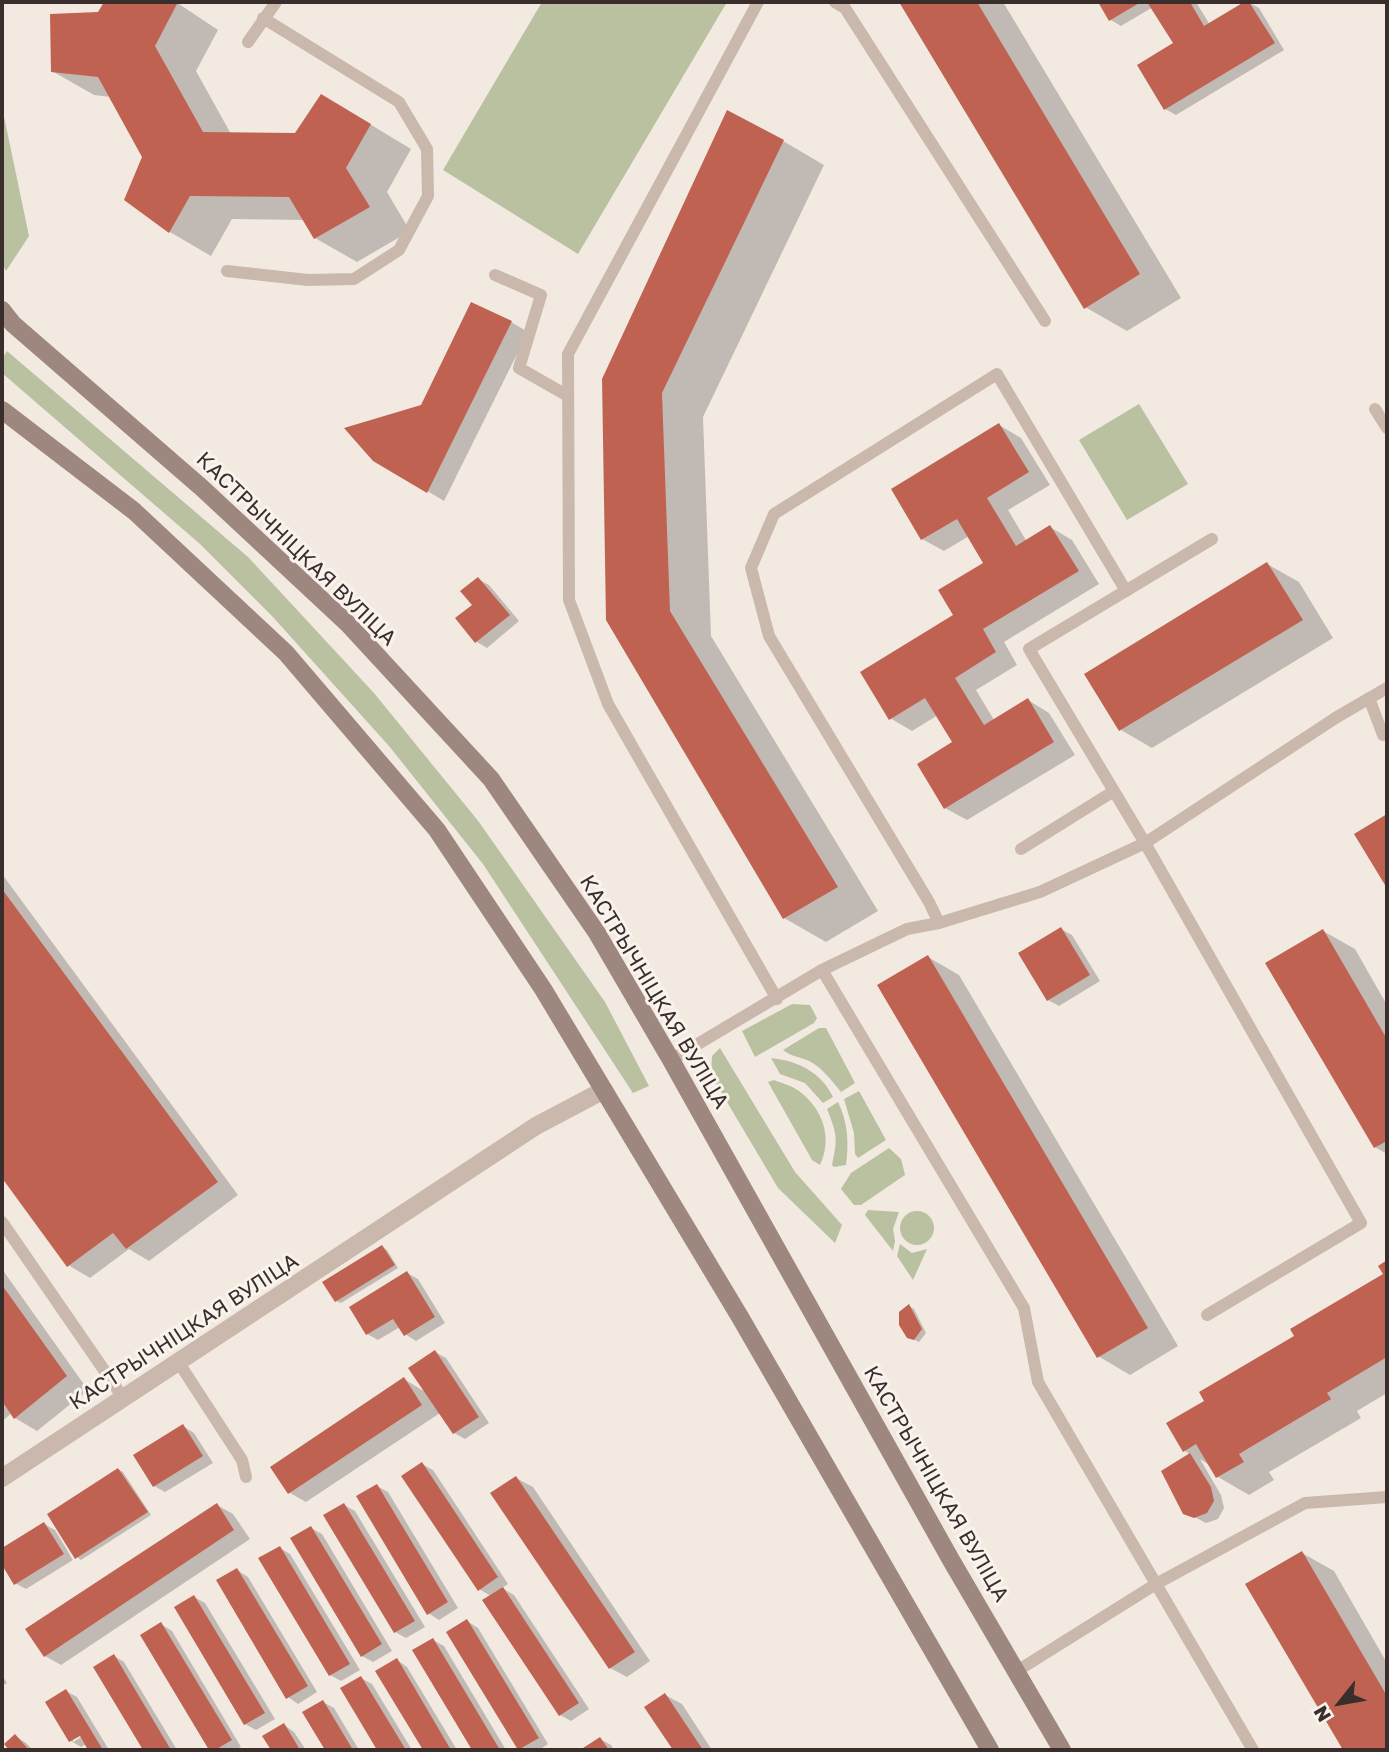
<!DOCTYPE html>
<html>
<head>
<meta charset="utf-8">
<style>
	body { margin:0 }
	#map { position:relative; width:1389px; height:1752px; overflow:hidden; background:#f2e9e1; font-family:"Golos Text",sans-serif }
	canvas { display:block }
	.frame { position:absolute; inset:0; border:4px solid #392e2b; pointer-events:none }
	.north { position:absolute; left:1305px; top:1668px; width:70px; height:70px; -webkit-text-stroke:5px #faf3ed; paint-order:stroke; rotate:239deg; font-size:19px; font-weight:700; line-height:28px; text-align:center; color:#392e2b }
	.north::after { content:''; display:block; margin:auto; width:24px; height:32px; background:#392e2b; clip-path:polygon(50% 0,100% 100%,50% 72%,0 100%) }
</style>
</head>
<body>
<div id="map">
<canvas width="1389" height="1752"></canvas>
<div class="frame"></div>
<div class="north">N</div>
</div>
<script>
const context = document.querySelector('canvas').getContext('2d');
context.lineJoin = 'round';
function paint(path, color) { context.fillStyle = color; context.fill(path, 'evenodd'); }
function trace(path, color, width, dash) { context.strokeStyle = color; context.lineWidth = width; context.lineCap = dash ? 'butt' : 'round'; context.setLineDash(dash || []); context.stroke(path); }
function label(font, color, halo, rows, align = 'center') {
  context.font = font + ' "Golos Text",sans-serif'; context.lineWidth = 6; context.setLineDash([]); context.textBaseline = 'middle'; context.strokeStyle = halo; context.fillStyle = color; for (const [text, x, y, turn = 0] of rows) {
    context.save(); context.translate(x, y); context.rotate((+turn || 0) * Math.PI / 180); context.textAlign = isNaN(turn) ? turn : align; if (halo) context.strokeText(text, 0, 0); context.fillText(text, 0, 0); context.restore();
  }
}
paint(new Path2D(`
	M 542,2 L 727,2 L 578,254 L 443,170 Z
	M 2,107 L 29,236 L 6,271 L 2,263 Z
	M 7,351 L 248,557 L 374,693 L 479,822 L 605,1002 L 649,1086 L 633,1093 L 483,864 L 389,746 L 272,616 L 200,544 L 2,373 L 2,359 Z
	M 1139,404 L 1188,484 L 1127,520 L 1079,440 Z
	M 792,1004 L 810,1005 L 817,1018 L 814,1023 L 755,1057 L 742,1031 Z
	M 819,1028 L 826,1028 L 855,1083 L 841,1092 C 832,1081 823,1069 811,1062 C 802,1057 791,1057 783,1050 Z
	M 720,1048 L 795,1172 L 842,1225 L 835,1243 L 778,1188 L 711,1075 L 712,1056 Z
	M 771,1058 C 798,1061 821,1072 833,1097 L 823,1103 L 805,1083 L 780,1074 Z
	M 774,1080 C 782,1083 792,1086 799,1091 C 823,1109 833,1138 820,1165 L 812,1160 L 768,1082 Z
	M 859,1091 L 886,1140 L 858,1158 L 855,1154 L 854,1133 L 844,1099 Z
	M 838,1102 C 848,1123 849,1143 846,1165 L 834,1167 L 832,1165 C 838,1138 837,1134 827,1109 Z
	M 889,1148 L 901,1159 L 905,1175 L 861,1205 L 854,1205 L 841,1189 L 851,1173 Z
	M 868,1210 L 899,1212 L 893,1229 L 895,1241 L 893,1251 L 865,1215 Z
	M900 1228a17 17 0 1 1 34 0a17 17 0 1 1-34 0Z
	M 900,1244 L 912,1253 L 927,1249 L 913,1280 L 897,1256 Z`), '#b9c1a1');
paint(new Path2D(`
	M 107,2 L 176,2 L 218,30 L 196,71 L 231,134 L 296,135 L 363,120 L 411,149 L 387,192 L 410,231 L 357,262 L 315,238 L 305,220 L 232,219 L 211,256 L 170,232 L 127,199 L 144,157 L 111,97 L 94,95 L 52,71 Z
	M 901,2 L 1003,2 L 1181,298 L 1127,331 L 1085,307 Z
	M 1100,2 L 1196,2 L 1210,25 L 1248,2 L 1259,8 L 1284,50 L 1176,115 L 1165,109 L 1175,44 L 1153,7 L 1121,26 L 1111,20 Z
	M 783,141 L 824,165 L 703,417 L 711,636 L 878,911 L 826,942 L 784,918 L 607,619 L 603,380 Z
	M 511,322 L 528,332 L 444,501 L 374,459 L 422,406 Z
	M 999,425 L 1021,438 L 1050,485 L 1008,510 L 1027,542 L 1050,527 L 1072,540 L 1099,584 L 1004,642 L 1017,665 L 976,690 L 994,720 L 1028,700 L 1049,713 L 1075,755 L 967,820 L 945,808 L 955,743 L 938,715 L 912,731 L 890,718 L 986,564 L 969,536 L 944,551 L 922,539 Z
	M 1267,564 L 1299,582 L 1333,638 L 1152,748 L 1121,730 Z
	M 478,579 L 489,585 L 519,621 L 487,648 L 477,642 L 458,619 L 474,605 Z
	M 2,874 L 238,1195 L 149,1261 L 129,1249 L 90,1278 L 68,1265 L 2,1175 Z
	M 1061,929 L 1072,935 L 1100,981 L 1059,1006 L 1048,1000 Z
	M 1323,931 L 1355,949 L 1387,1005 L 1387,1154 L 1375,1147 Z
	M 928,957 L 959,975 L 1178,1346 L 1130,1375 L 1098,1356 Z
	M 382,1247 L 387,1250 L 398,1268 L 341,1303 L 336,1301 Z
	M 1387,1262 L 1387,1393 L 1357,1411 L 1361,1418 L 1269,1472 L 1274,1480 L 1249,1495 L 1218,1477 L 1211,1466 L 1200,1459 L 1221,1495 L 1224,1508 L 1218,1519 L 1206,1523 L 1185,1512 L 1163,1471 L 1191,1455 L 1185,1451 L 1206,1401 L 1385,1274 L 1380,1266 Z
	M 2,1269 L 88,1390 L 37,1431 L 15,1418 L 12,1413 L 2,1421 Z
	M 407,1273 L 418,1279 L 445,1323 L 416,1341 L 405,1334 L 400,1327 L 378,1340 L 367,1334 Z
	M 909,1306 L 914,1309 L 926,1333 L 919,1342 L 908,1337 Z
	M 435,1352 L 446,1358 L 489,1423 L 465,1439 L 454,1433 L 440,1413 L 306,1502 L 290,1493 L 404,1379 L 427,1393 Z
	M 183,1426 L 194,1433 L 213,1463 L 165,1492 L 154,1486 Z
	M 422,1464 L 433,1470 L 508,1584 L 502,1588 L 514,1595 L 589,1709 L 571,1721 L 560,1715 L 491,1596 L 479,1589 Z
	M 119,1470 L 123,1472 L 151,1515 L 81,1560 L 77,1557 Z
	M 516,1478 L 533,1487 L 650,1661 L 627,1677 L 610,1668 Z
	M 377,1486 L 388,1492 L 458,1608 L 439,1620 L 428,1613 Z
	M 217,1505 L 233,1514 L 250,1539 L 61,1665 L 45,1656 Z
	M 344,1505 L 355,1511 L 425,1627 L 406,1638 L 395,1632 Z
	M 44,1524 L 55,1530 L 73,1560 L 26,1589 L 15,1583 L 2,1562 L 2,1550 Z
	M 311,1528 L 322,1534 L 392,1651 L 373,1662 L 362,1656 Z
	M 280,1548 L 290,1554 L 360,1670 L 341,1681 L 330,1675 Z
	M 1302,1553 L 1334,1571 L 1387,1663 L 1387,1750 L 1345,1750 L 1248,1585 Z
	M 237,1570 L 248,1577 L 317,1692 L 298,1704 L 288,1697 Z
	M 194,1597 L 205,1603 L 275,1719 L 256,1730 L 245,1724 Z
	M 467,1621 L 478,1628 L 548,1744 L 539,1750 L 519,1749 Z
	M 161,1624 L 172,1631 L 241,1747 L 235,1750 L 211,1750 L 142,1635 Z
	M 433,1640 L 444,1646 L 506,1750 L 474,1750 L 414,1651 Z
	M 114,1656 L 124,1662 L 177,1750 L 145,1750 L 95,1667 Z
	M 397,1660 L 407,1667 L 457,1750 L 425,1750 L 378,1672 Z
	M 2,1675 L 7,1683 L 2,1686 Z
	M 361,1678 L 372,1684 L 412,1750 L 379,1750 L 343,1689 Z
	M 66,1691 L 77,1697 L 109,1750 L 90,1750 L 86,1744 L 81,1747 L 71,1741 ZM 88,1733 L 73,1742 L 73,1738 Z
	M 665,1695 L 682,1704 L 712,1750 L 675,1750 L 647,1707 Z
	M 323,1702 L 334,1708 L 359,1750 L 327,1750 L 305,1713 Z
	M 284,1725 L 294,1732 L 306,1750 L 273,1750 L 265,1737 Z
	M 15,1736 L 26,1743 L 33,1750 L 11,1750 L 6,1744 Z
	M 600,1739 L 611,1745 L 614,1750 L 583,1750 Z`), '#0003');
paint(new Path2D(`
	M 104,2 L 173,2 L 177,4 L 155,46 L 203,132 L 295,133 L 321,94 L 371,124 L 346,168 L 370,207 L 314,239 L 289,197 L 190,196 L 169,233 L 124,200 L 142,157 L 98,77 L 51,72 L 50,14 L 98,12 Z
	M 899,2 L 977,2 L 1140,274 L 1084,309 Z
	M 1098,2 L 1141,2 L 1109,21 Z
	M 1147,2 L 1190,2 L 1204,26 L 1244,2 L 1249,2 L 1275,43 L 1164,110 L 1137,65 L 1173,43 Z
	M 727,110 L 784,140 L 662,393 L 670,611 L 838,887 L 783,919 L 606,620 L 602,379 Z
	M 471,302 L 512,321 L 427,493 L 373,461 L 344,428 L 421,405 Z
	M 999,423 L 1029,472 L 987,498 L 1016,546 L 1050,525 L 1079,571 L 983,629 L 996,652 L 955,678 L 984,725 L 1028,698 L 1054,742 L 944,809 L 917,764 L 952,742 L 925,698 L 889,720 L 860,672 L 953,615 L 938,590 L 983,563 L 957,519 L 921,540 L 891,489 Z
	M 1267,562 L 1303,620 L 1119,731 L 1084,674 Z
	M 478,577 L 510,615 L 475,643 L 455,618 L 472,605 L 460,591 Z
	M 1387,814 L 1387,884 L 1385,885 L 1354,834 Z
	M 2,889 L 218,1182 L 126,1249 L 113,1233 L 67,1267 L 2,1178 Z
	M 1061,927 L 1090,975 L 1047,1001 L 1018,953 Z
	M 1323,929 L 1387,1039 L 1387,1141 L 1374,1148 L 1265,963 Z
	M 928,955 L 1148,1328 L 1097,1358 L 877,985 Z
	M 382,1245 L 395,1265 L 335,1302 L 322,1282 Z
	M 1387,1260 L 1387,1357 L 1327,1393 L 1331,1399 L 1239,1454 L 1244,1462 L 1216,1478 L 1196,1444 L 1183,1452 L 1166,1423 L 1204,1401 L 1199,1392 L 1294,1336 L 1290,1329 L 1383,1274 L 1378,1266 Z
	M 407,1271 L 435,1317 L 404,1336 L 393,1319 L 366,1335 L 349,1307 Z
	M 2,1285 L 67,1376 L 14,1419 L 2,1401 Z
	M 909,1304 L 922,1329 L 914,1340 L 907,1338 L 899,1325 L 899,1312 Z
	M 435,1350 L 479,1417 L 453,1434 L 408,1368 Z
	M 404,1377 L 422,1405 L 288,1494 L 270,1467 Z
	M 183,1424 L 203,1456 L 153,1487 L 133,1455 Z
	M 1190,1453 L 1211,1487 L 1214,1501 L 1207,1513 L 1194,1518 L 1183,1514 L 1161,1471 Z
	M 422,1462 L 498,1577 L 478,1591 L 401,1476 Z
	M 118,1468 L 148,1512 L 75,1559 L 47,1514 Z
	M 516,1476 L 635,1652 L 609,1669 L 490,1493 Z
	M 377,1484 L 448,1602 L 427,1615 L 356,1496 Z
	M 217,1503 L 234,1530 L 44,1657 L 25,1629 Z
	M 344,1503 L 415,1621 L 394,1633 L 323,1515 Z
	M 44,1522 L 64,1554 L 14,1585 L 2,1565 L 2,1548 Z
	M 311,1526 L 382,1644 L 361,1657 L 290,1538 Z
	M 280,1546 L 350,1664 L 329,1676 L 258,1558 Z
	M 1302,1551 L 1387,1696 L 1387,1750 L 1343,1750 L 1245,1584 Z
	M 237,1568 L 308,1686 L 286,1699 L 216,1580 Z
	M 503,1587 L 579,1703 L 559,1716 L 482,1600 Z
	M 194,1595 L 265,1713 L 244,1725 L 174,1607 Z
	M 467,1619 L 539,1738 L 518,1750 L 446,1632 Z
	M 161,1622 L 232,1740 L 215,1750 L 209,1750 L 140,1635 Z
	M 433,1638 L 500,1750 L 472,1750 L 412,1650 Z
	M 114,1654 L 171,1750 L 143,1750 L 93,1667 Z
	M 397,1658 L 451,1750 L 423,1750 L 375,1671 Z
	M 361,1676 L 406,1750 L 377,1750 L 340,1688 Z
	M 66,1689 L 103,1750 L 88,1750 L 80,1736 L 69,1742 L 45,1702 Z
	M 665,1693 L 703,1750 L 673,1750 L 644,1707 Z
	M 323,1700 L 353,1750 L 325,1750 L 302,1712 Z
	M 284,1723 L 300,1750 L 271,1750 L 262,1736 Z
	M 15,1734 L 29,1750 L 9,1750 L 4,1744 Z
	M 600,1737 L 609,1750 L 580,1750 Z`), '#c06251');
trace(new Path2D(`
	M 758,2 L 568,354 L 569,600 L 608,704 L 777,999
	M 835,2 L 845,8 L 1045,321
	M 248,42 L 276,2
	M 227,271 L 308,280 L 354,279 L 399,250 L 428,196 L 427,149 L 399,102 L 263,18
	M 495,275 L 541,295 L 519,368 L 568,396
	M 1375,409 L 1387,428
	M 1369,698 L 1383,735
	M 1021,849 L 1114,791
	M 939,923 L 929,902 L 769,636 L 751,568 L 774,514 L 997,374 L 1126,591
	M 822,970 L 1024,1308 L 1038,1382 L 1253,1750
	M 671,1060 L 822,970 L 907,929 L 939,923 L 1040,892 L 1145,843 L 1337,717 L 1387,688
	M 2,1222 L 124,1399
	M 1207,1315 L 1361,1223 L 1145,843 L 1029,649 L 1212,539
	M 179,1363 L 242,1460 L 246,1477
	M 1017,1671 L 1156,1584 L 1305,1503 L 1387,1497`), '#cab8ad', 12);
trace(new Path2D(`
	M 2,1478 L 536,1126 L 604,1090`), '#cab8ad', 18);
trace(new Path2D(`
	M 2,310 L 13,324 L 202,488 L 348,624 L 491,779 L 597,933 L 671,1060 L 951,1560 L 1062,1750
	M 2,410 L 134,511 L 286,653 L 437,830 L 543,989 L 740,1317 L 990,1750`), '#9e877e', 18);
label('21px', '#392e2b', '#faf3ed', [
	["КАСТРЫЧНІЦКАЯ ВУЛІЦА",296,549,44],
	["КАСТРЫЧНІЦКАЯ ВУЛІЦА",654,992,59],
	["КАСТРЫЧНІЦКАЯ ВУЛІЦА",184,1332,-33],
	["КАСТРЫЧНІЦКАЯ ВУЛІЦА",936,1484,60]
]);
</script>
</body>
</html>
